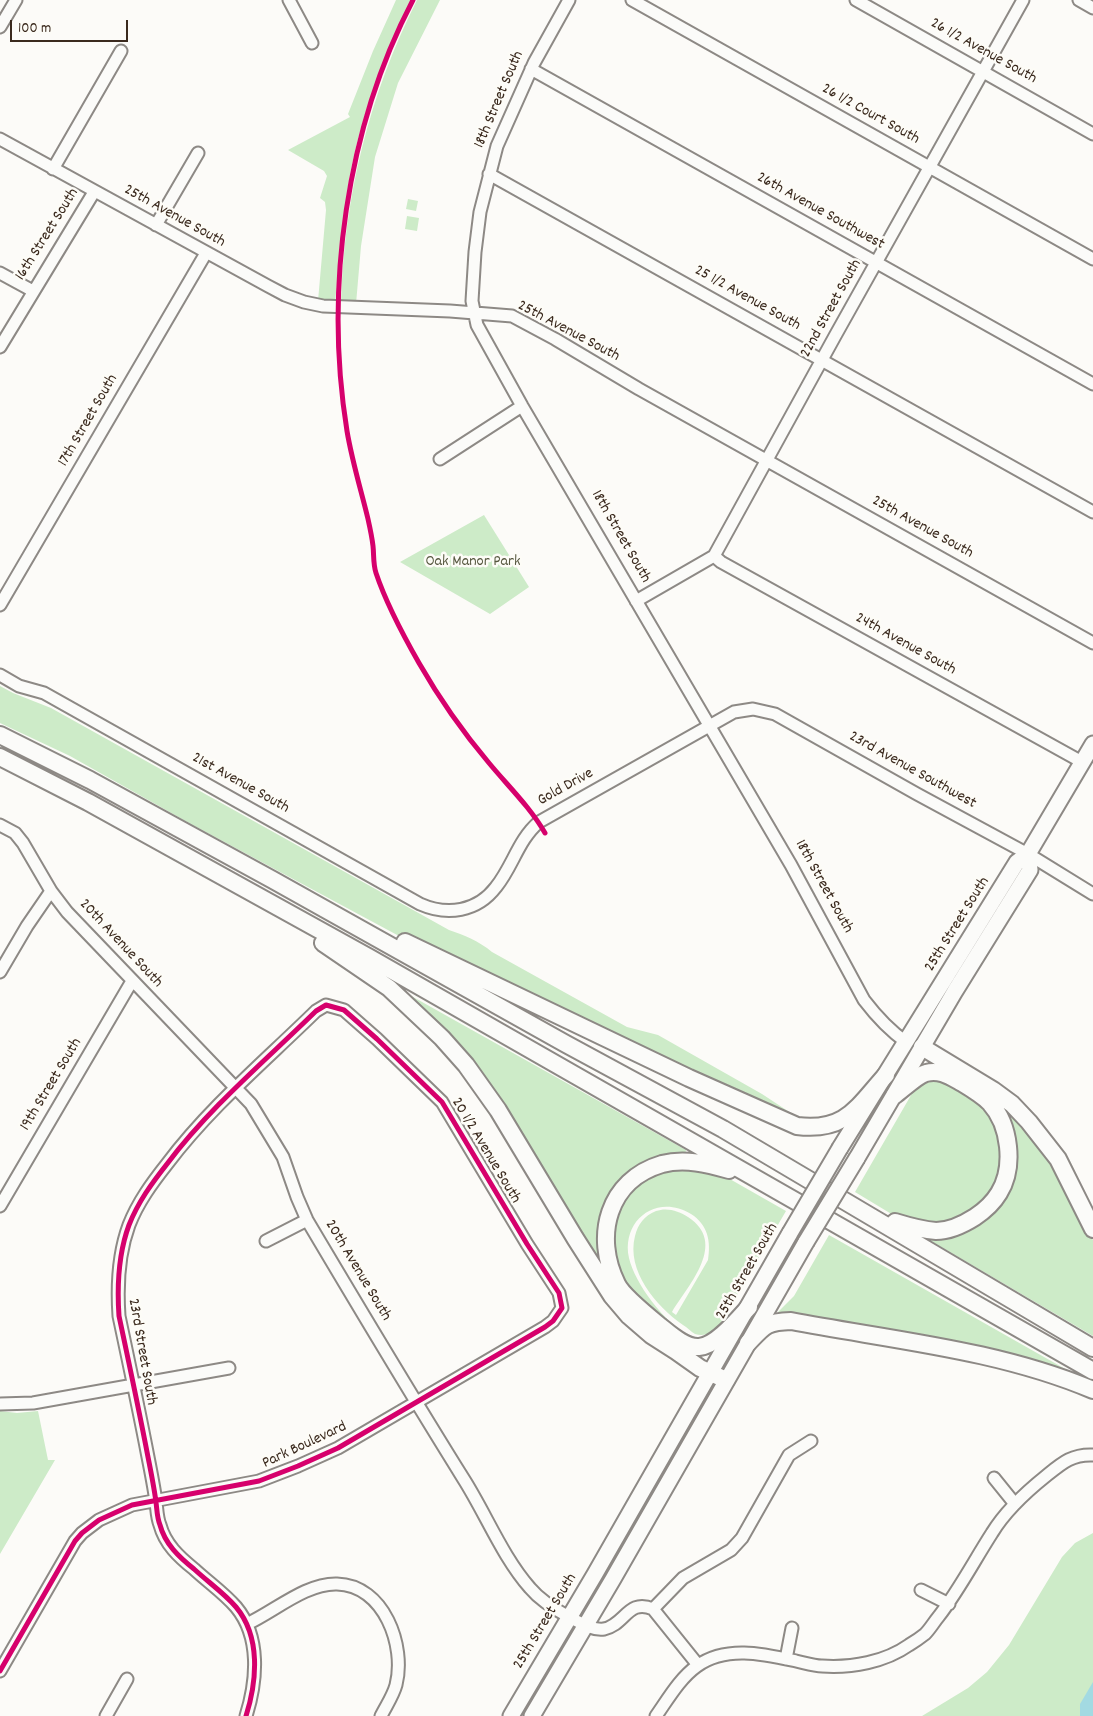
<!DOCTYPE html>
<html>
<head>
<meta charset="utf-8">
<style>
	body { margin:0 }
	#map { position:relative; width:1093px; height:1716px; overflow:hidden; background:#fcfbf8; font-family:Dekko,sans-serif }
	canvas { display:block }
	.scale { position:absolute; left:10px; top:20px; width:118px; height:22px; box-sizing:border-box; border:2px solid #3b2a1e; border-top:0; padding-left:6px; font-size:15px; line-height:18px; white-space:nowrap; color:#3b2a1e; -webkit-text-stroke:4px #fdfcf7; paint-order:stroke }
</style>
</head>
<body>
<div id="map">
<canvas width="1093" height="1716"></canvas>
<div class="scale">100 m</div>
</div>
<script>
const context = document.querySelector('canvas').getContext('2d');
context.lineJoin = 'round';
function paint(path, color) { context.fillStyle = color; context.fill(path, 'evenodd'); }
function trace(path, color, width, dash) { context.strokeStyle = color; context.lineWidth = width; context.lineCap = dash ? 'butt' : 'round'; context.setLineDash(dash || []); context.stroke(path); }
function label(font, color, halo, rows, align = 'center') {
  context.font = font + ' Dekko,sans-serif'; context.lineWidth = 5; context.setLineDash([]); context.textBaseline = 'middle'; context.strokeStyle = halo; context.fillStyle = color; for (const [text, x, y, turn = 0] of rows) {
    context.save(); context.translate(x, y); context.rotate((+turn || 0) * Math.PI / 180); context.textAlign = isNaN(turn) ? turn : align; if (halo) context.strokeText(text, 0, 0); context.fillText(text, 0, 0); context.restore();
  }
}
paint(new Path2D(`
	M 396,0 L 411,0 C 382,58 359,122 348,186 C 342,225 339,264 335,303 L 318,301 L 326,210 L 325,202 L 320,198 L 327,176 L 324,171 L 288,150 L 350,117 L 348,114 L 373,51 Z
	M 417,0 L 440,0 L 398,83 L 375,157 L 361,246 L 356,304 L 341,303 C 344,197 369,95 417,0 Z
	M 408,199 L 418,201 L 416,211 L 406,209 Z
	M 407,216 L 419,218 L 417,231 L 405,229 Z
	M 484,515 L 529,587 L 490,614 L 400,562 Z
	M 0,686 L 13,693 L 51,708 L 449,930 C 464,935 479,941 492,952 L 627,1027 L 658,1035 L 762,1094 L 803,1121 L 798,1124 L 399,936 L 189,823 L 70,756 L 0,723 Z
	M 406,993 L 686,1150 L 685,1156 L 614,1195 L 609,1278 L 521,1140 L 402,996 Z
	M 941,1078 L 974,1097 L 995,1120 L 1005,1159 L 993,1195 L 956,1224 L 903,1221 L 855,1192 L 914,1090 L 924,1081 Z
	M 1001,1105 L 1047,1154 L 1073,1198 L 1093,1240 L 1093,1336 L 931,1241 L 932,1236 L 961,1232 L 979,1224 L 991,1214 L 1002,1200 Z
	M 684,1165 L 728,1178 L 786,1211 L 719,1326 C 714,1333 704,1337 695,1334 C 691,1332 687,1327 683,1325 C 656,1306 626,1271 635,1236 C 638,1224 644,1216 656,1211 C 667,1207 679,1211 688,1217 C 728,1243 689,1284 672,1312 L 676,1315 L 708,1260 C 711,1241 708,1225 691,1214 C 657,1193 621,1220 629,1258 C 635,1284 665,1323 688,1335 C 693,1337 698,1338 703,1340 L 690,1341 L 638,1302 L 614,1265 L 614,1219 L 628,1193 L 647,1177 Z
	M 829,1235 L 1074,1374 L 1073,1378 L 779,1315 L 778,1312 L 794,1296 Z
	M 0,1411 L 17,1413 L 38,1411 L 48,1460 L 55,1460 L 0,1554 Z
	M 1093,1533 L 1093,1716 L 922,1716 L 968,1688 L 987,1672 L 1009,1645 L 1062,1557 L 1075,1543 Z`), '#cdebc8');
paint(new Path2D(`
	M 1093,1682 L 1093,1716 L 1080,1716 L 1080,1704 Z`), '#a3dae2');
const minor = new Path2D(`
	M 289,0 L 312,43
	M 569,0 L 534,63 L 497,146 L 480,212 L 475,252 L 472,301 L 477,325 L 522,406 L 791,865 L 864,1000 C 877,1017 889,1030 906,1042
	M 632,0 L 1093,259
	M 856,0 L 1093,134
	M 1079,0 L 1093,8
	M 0,27 L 16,0
	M 531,69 L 1093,384
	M 0,139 L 268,286 L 285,295 L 304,302 L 323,306 L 450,311 L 512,316 L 555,339 L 639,389 L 1093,643
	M 53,169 L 121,51
	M 489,174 L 1093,512
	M 156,225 L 198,153
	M 0,273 L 33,291
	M 0,347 L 94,192
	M 440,459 L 522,406
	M 714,556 L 721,562 L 1082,762
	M 636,601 L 714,556 L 835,336 L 1023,0
	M 0,605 L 206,253
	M 0,675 L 19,686 L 44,693 L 420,904 C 447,916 477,912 496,887 C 513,866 518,840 539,822 L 734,712 L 753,709 L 775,714 L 917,794 L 1028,854 L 1093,894
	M 0,825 L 15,833 L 23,843 L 51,891 L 67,912 L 251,1104 L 283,1157 L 297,1197 L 307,1220 C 358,1306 410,1393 463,1478 C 486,1514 502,1556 530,1588 C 540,1600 556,1610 569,1617 C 579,1622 593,1631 604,1629 C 625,1625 628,1598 653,1609 L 698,1665
	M 0,972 L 27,926 L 51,891
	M 0,1206 L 132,981
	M 266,1241 L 307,1220
	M 0,1404 L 33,1403 L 229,1368
	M 994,1478 L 1015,1504
	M 921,1590 L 949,1604
	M 653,1609 L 683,1578 L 731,1550 L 742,1538 L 789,1455 L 811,1441
	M 247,1624 C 275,1611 306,1583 337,1584 C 384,1585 406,1646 396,1685 C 393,1696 386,1706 381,1716
	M 786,1659 L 792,1628
	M 0,1671 L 75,1541 L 82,1533 L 99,1520 L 132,1505 L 259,1481 L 298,1466 L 338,1448 L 545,1327 L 553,1321 L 562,1308 L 559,1293 L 527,1244 L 442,1102 L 377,1039 L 344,1010 L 326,1005 L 316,1011 C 265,1061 210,1107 167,1164 C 152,1183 138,1202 129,1225 C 119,1252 117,1287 119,1316 C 129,1363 139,1410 148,1457 C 151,1472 154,1487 156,1502 C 157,1510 157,1518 160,1525 C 165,1544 179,1557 194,1569 C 208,1582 224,1593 236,1607 C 261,1637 257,1681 246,1716
	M 106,1716 L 127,1679
	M 656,1716 C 668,1699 680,1678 697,1666 C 726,1645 764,1654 796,1661 C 805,1663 814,1666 822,1666 C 852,1668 885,1662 909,1645 C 914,1642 920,1638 925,1634 C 930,1629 934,1622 939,1616 C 959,1590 974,1561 992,1533 C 1006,1510 1026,1492 1046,1476 C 1062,1463 1072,1454 1093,1455`);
const major = new Path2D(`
	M 840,1148 L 1017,862 L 1028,854 L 1093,744
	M 857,1158 L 955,991 L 1030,870 L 1028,854
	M 511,1716 L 595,1574 L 790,1233
	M 532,1716 L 613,1579 L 806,1242`);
const highway = new Path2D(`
	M 0,735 L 90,780 L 273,880 L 566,1044 L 723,1129 L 1093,1348
	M 0,757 L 88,802 L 370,958 L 1093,1371
	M 405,942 L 689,1078 L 797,1126 C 846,1132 857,1107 886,1075
	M 323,943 L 389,988 L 442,1038 L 466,1065 L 498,1110 L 575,1238 L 612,1296 L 629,1316 L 651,1335 L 676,1351 L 700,1368 L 726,1380
	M 922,1047 L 993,1090 L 1012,1104 L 1029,1122 L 1058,1159 L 1093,1229
	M 729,1170 C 708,1164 685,1158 662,1164 C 608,1180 593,1236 617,1284 C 622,1295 649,1317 660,1326 C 670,1334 685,1348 699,1347 C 716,1346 738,1319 749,1307
	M 895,1222 C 908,1226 921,1230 936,1231 C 949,1231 964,1224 975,1217 C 984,1211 993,1203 999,1193 C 1015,1167 1010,1125 990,1103 C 982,1095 972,1089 962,1083 C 951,1077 940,1069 926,1073 C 918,1075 903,1089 895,1095
	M 748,1343 C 765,1325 766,1322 791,1321 C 891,1340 999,1350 1093,1390`);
trace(minor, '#8d8985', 15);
trace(major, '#8d8985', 19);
trace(highway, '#8d8985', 20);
trace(minor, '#fbfbf9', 11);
trace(major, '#fbfbf9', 15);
trace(highway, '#fbfbf9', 16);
const majorBridge = new Path2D(`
	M 790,1233 L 840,1148
	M 806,1242 L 857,1158`);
trace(majorBridge, '#8d8985', 19, []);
trace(majorBridge, '#fbfbf9', 15);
trace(new Path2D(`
	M 413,0 C 346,128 324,289 347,431 C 352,461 361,490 368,519 C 370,528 372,537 373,546 C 374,555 373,564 376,573 C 386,603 403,635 419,663 C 439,698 462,731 489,763 C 508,786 530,807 545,833
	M 0,1671 L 75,1541 L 82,1533 L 99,1520 L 132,1505 L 259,1481 L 298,1466 L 338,1448 L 545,1327 L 553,1321 L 562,1308 L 559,1293 L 527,1244 L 442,1102 L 377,1039 L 344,1010 L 326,1005 L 316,1011 C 265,1061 210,1107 167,1164 C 152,1183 138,1202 129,1225 C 119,1252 117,1287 119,1316 C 129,1363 139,1410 148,1457 C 151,1472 154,1487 156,1502 C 157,1510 157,1518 160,1525 C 165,1544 179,1557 194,1569 C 208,1582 224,1593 236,1607 C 261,1637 257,1681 246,1716`), '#d6006c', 5);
label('16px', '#3b2a1e', '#fdfcf7', [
	["26 1/2 Avenue South",983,52,29],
	["18th Street South",500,100,-67],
	["26 1/2 Court South",870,115,29],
	["26th Avenue Southwest",820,212,29],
	["25th Avenue South",174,217,29],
	["16th Street South",48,235,-58],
	["25 1/2 Avenue South",747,299,29],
	["22nd Street South",832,309,-61],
	["25th Avenue South",568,332,28],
	["17th Street South",89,421,-60],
	["25th Avenue South",922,528,29],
	["18th Street South",620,537,60],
	["24th Avenue South",905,645,29],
	["23rd Avenue Southwest",912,771,29],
	["21st Avenue South",240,784,29],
	["Gold Drive",566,788,-29],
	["18th Street South",823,887,61],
	["25th Street South",958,925,-58],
	["20th Avenue South",120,944,47],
	["19th Street South",52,1085,-59],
	["20 1/2 Avenue South",485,1151,59],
	["20th Avenue South",357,1271,59],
	["25th Street South",748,1272,-60],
	["23rd Street South",141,1352,80],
	["Park Boulevard",305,1446,-25],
	["25th Street South",546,1622,-59]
]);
label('16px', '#56573f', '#fdfcf7', [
	["Oak Manor Park",473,563]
]);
</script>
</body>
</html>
